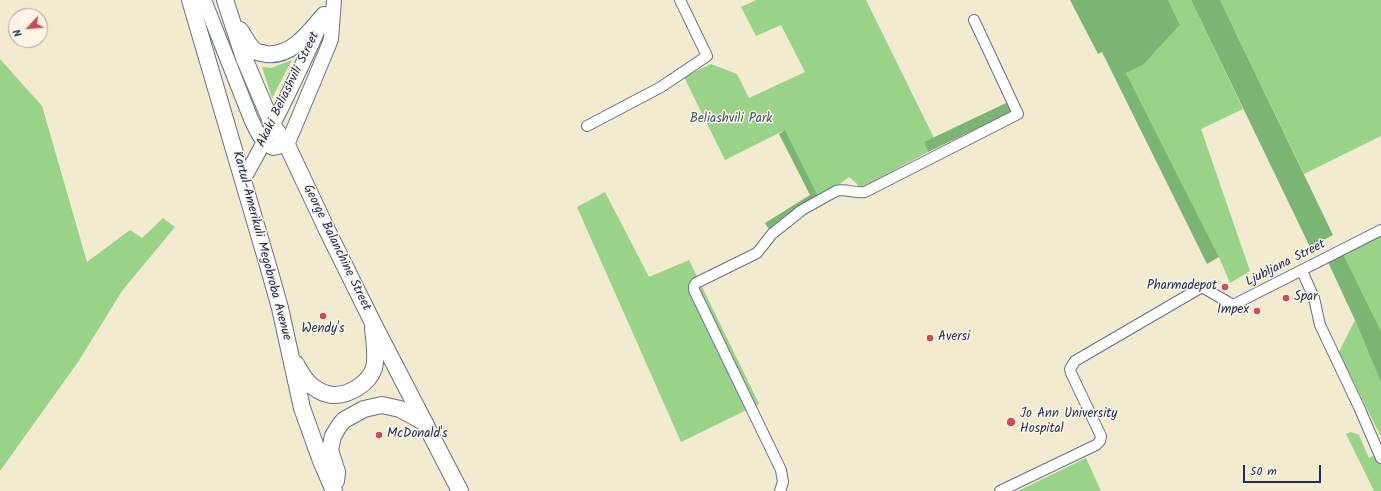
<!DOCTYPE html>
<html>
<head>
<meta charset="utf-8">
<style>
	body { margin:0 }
	#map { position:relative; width:1381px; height:491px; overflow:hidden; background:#f2ebd0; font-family:Kalam,sans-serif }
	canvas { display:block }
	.north { position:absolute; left:8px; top:8px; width:40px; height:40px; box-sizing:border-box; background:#fcf5e5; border:1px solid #a2a6af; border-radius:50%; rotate:244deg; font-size:11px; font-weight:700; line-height:16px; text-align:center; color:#1b2f5e }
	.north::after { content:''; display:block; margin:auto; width:14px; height:18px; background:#d1495b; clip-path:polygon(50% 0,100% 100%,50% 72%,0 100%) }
	.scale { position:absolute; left:1243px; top:465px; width:78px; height:18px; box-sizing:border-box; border:2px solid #1b2f5e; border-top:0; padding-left:5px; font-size:12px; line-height:14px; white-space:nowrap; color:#1b2f5e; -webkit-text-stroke:3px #fcf5e5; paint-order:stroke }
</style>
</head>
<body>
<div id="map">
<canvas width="1381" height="491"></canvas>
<div class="north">N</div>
<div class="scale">50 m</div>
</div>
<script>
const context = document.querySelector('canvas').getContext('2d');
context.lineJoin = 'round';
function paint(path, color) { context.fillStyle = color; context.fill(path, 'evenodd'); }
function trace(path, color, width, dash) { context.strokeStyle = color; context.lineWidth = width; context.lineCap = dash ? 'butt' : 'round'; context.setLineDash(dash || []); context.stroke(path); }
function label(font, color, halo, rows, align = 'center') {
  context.font = font + ' Kalam,sans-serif'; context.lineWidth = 3; context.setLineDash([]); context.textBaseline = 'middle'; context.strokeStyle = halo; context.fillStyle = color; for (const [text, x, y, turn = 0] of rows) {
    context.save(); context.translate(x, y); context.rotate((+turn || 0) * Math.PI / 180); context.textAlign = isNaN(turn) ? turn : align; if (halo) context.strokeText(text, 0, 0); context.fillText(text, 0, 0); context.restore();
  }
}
paint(new Path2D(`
	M 756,0 L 866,0 L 934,138 L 924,142 L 928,152 L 859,189 L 857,184 L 849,177 L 841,183 L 838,187 L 818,196 L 785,130 L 725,160 L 684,77 L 711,64 L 737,74 L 749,98 L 805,72 L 781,25 L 756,36 L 741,7 Z
	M 1168,0 L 1191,0 L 1243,109 L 1201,129 L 1250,271 L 1230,283 L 1219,257 L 1126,73 L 1143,65 L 1180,25 Z
	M 1220,0 L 1381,0 L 1381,136 L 1304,174 Z
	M 0,59 L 42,106 L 87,262 L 130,230 L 142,238 L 163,218 L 175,227 L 122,291 L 78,362 L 0,471 Z
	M 292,60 L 272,98 L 262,67 L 271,68 Z
	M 605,192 L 649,277 L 689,260 L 759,404 L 681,442 L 577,207 Z
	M 1381,234 L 1381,331 L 1342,252 Z
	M 1355,320 L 1381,383 L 1381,437 L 1339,352 Z
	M 1351,432 L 1359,435 L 1369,458 L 1381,452 L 1381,491 L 1374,491 L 1346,434 Z
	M 1086,458 L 1101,491 L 1018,491 Z`), '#98d387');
paint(new Path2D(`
	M 1070,0 L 1168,0 L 1180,25 L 1143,65 L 1126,73 L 1219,257 L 1207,264 L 1102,52 L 1098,54 Z
	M 1191,0 L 1220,0 L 1333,235 L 1310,247 Z
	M 1006,103 L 1011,112 L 928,152 L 924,142 Z
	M 785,130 L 818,196 L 770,231 L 765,223 L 810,195 L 779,134 Z
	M 1342,252 L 1381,331 L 1381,383 L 1355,320 L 1327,260 Z`), '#7ab574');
const minor = new Path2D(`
	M 587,126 L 661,87 L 707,56 L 680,0
	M 1302,271 L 1314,298 L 1320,325 L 1359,407 L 1381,458
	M 780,491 L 783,482 L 781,470 L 694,290 L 694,286 L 696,283 L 757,253 L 772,234 L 802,210 L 836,191 C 846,188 855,194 865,192 L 1018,114 L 974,20
	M 1000,491 L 1096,445 L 1100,441 L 1101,436 L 1071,373 L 1070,369 L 1075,361 L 1202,287 L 1233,305 L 1381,230`);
const secondary = new Path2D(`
	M 204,0 L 251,119 C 256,130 262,144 273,148 L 287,145 L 328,47 L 331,39 L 334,0
	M 243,180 C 273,128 298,75 322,21`);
const primary = new Path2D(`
	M 190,0 L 269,269 L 280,308 L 302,408 L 321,461 L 334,491
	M 225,0 L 244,58 L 273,126 L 287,145 L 327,230 L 373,323 L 460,491
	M 240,30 C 245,37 249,48 257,52 C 260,53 263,53 266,54 C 292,57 309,32 324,15
	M 296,364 C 301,373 306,383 315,388 C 320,392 326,394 332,395 C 348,396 369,384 374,368 C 377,357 374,339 373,328
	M 336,481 L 337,472 L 330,450 L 333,436 L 339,426 L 344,420 L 364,409 L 382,405 L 400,409 L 425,423`);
trace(minor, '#667186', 12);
trace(secondary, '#667186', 16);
trace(primary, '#667186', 18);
trace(minor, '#fff', 10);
trace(secondary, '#fff', 14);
trace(primary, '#fff', 16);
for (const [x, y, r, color] of [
	[1225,287,4,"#d1495b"],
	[1286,298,4,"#d1495b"],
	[1257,311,4,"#d1495b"],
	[323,316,4,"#d1495b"],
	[930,338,4,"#d1495b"],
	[1011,422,5,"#d1495b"],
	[379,435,4,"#d1495b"]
]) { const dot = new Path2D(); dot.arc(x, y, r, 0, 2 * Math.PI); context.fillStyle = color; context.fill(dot); trace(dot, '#fcf5e5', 1.5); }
label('13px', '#1b2f5e', '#fcf5e5', [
	["Akaki Beliashvili Street",289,90,-64],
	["Kartul-Amerikuli Megobroba Avenue",261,246,75],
	["George Balanchine Street",336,248,64],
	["Ljubljana Street",1286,264,-27]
]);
label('13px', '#3a5868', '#fcf5e5', [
	["Beliashvili Park",731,120]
]);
label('13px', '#1b2f5e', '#fcf5e5', [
	["Pharmadepot",1217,287,"right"],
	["Spar",1294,298],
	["Impex",1249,311,"right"],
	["Wendy's",323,330,"center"],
	["Aversi",938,338],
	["Jo Ann University",1020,415],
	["Hospital",1020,430],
	["McDonald's",387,435]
], 'left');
</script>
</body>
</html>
